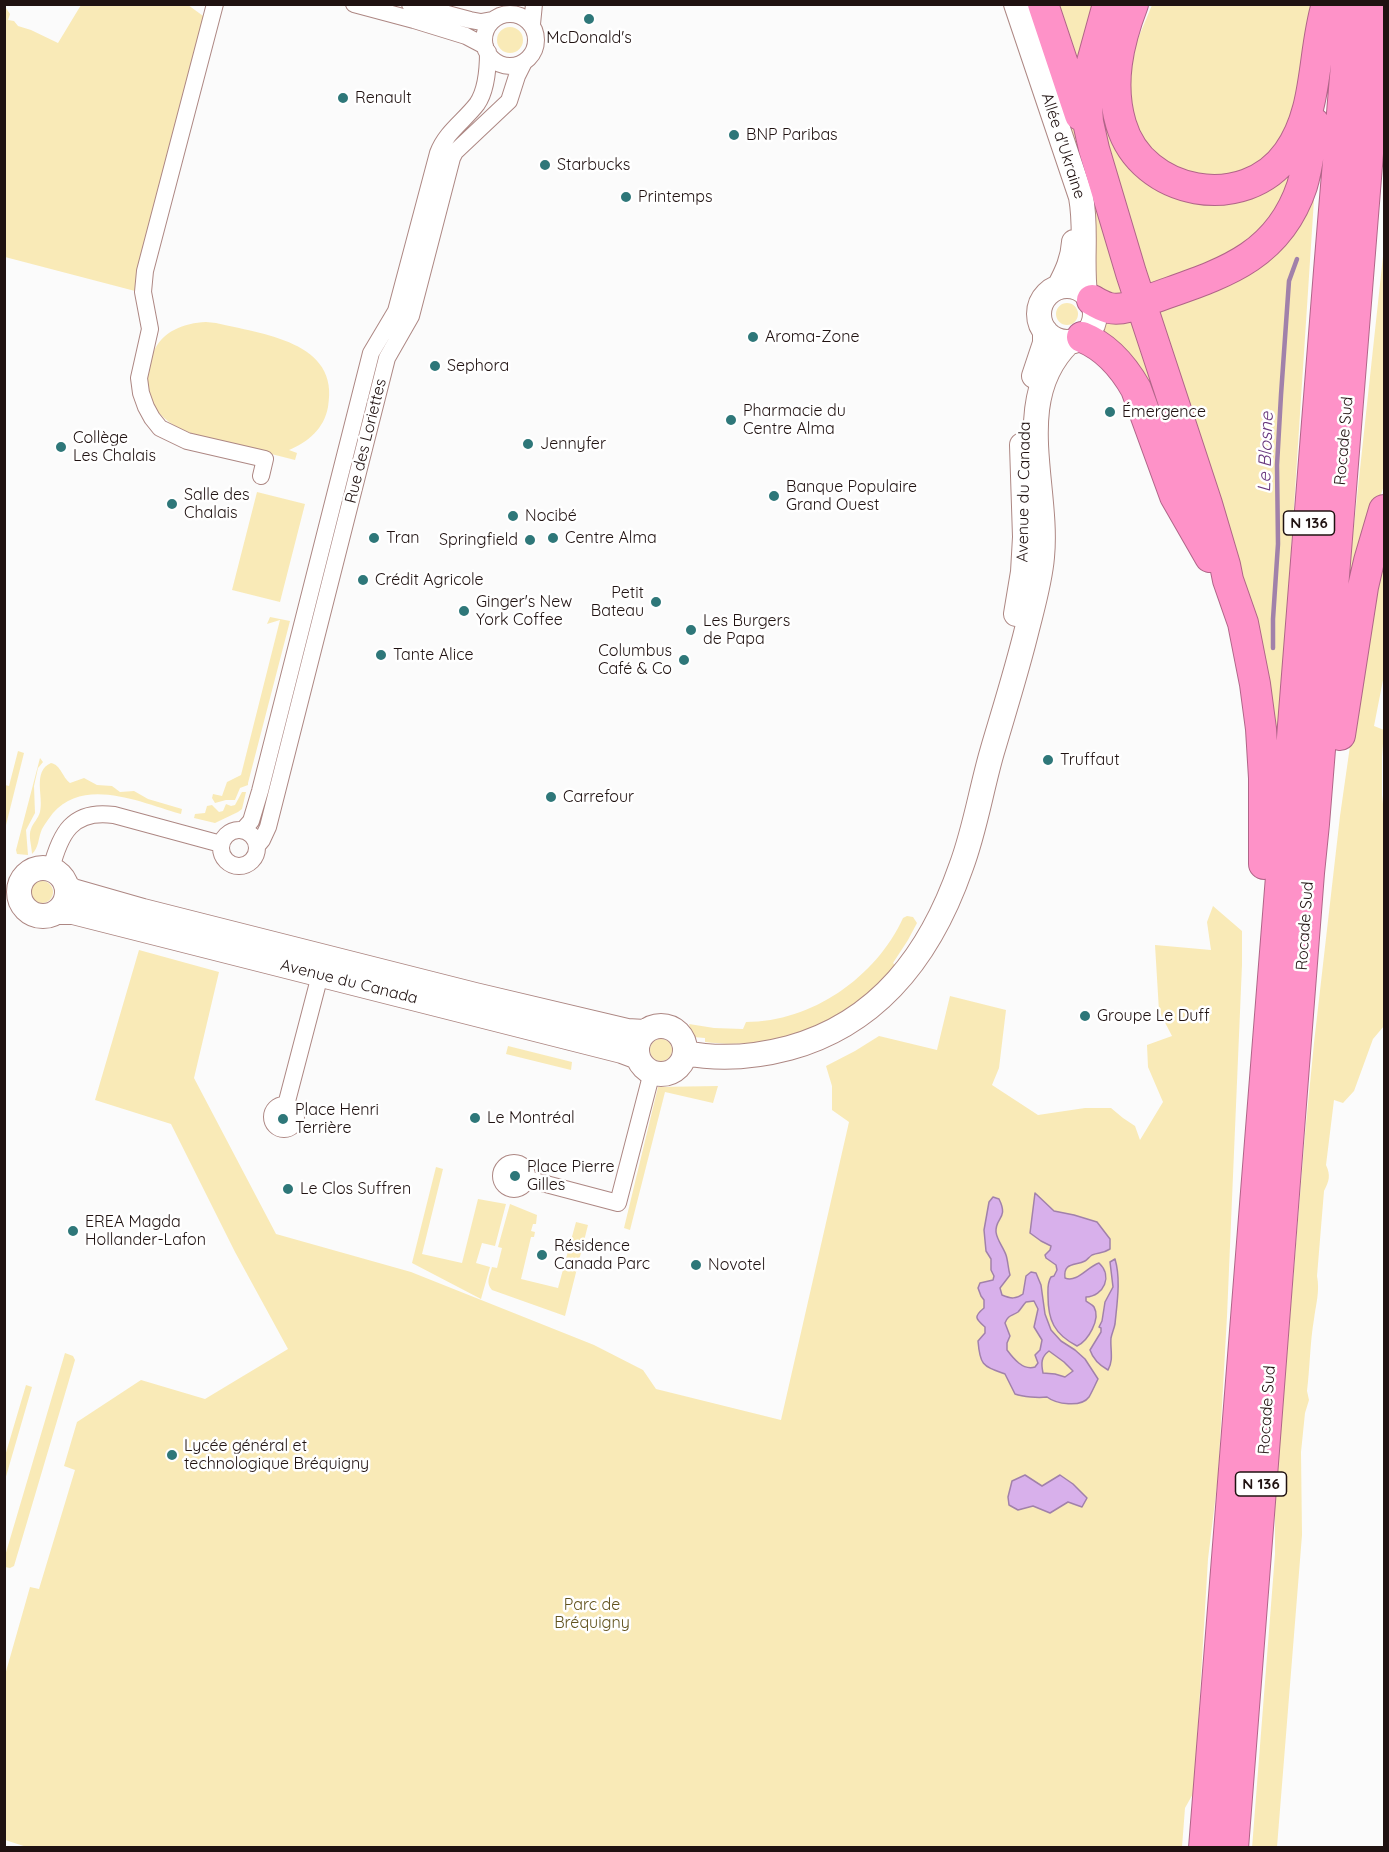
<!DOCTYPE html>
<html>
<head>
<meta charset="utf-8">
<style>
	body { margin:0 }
	#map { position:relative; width:1389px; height:1852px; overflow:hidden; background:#fbfbfb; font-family:Quicksand,sans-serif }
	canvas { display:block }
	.frame { position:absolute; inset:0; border:6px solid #201211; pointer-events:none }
</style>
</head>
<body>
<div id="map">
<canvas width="1389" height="1852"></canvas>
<div class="frame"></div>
</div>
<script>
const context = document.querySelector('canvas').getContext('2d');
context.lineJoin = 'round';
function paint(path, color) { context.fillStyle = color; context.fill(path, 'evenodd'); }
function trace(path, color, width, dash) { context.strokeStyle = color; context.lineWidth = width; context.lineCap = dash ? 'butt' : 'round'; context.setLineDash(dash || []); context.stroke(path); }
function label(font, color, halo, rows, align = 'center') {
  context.font = font + ' Quicksand,sans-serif'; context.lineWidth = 5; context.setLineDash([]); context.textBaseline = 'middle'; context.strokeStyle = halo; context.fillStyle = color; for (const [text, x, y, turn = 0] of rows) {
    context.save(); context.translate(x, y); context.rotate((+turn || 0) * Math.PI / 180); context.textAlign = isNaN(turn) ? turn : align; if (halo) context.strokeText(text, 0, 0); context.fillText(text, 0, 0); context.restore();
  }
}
paint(new Path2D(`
	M 4,5 L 10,14 L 8,20 L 14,21 L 18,26 L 31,30 L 58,43 L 81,5 L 188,5 L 206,18 L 135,291 L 5,257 Z
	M 1036,5 L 1128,300 L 1097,297 Z
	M 1049,5 L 1092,5 L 1080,65 Z
	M 1152,5 L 1313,5 L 1300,101 L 1273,153 L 1248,170 L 1226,177 L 1187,173 L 1150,151 L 1129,108 L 1129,79 L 1137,41 Z
	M497 40a13 13 0 1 1 26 0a13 13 0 1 1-26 0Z
	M 1095,76 L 1177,194 L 1302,149 L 1289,199 L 1237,256 L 1148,294 L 1099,133 Z
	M 1316,169 L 1276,781 L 1152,304 L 1214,283 Z
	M 1384,247 L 1384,486 L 1370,524 L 1345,608 Z
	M1056 314a11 11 0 1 1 22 0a11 11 0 1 1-22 0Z
	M 1130,310 L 1192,484 L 1095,334 L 1102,318 Z
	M 206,322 L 216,323 C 261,334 341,341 328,407 C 324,429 308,442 289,450 L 297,453 L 295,460 C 274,455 253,449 232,444 C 198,435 156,430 148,389 C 146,377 148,365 153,353 C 162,331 184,323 206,322 Z
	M 257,492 L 305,504 L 280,602 L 232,590 Z
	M 1384,547 L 1384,675 L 1374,726 L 1384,730 L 1382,757 L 1382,795 L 1384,813 L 1384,1026 L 1373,1039 L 1354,1091 L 1343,1103 L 1334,1100 L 1326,1165 C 1331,1176 1329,1181 1324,1191 L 1317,1276 C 1320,1291 1316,1304 1314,1319 C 1310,1342 1310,1367 1307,1391 L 1309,1400 L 1305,1413 L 1301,1452 L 1302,1535 L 1277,1847 L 1252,1848 L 1275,1554 L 1275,1500 L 1305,1134 L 1314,1043 L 1340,816 L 1354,718 Z
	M 270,617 L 290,621 L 248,783 L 248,785 L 240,788 L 235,800 L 226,800 L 215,803 L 212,798 L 213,794 L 222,796 L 227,782 L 241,775 L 280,620 L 267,624 Z
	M 18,751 L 24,753 L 5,829 L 5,785 L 9,786 Z
	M 40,758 L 43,762 L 38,768 L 34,786 L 35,813 L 26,830 L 28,855 L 17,854 L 16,850 Z
	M 51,763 C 61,765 62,777 70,783 L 84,778 L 97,785 L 112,786 L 120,792 L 134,791 L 148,799 L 182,809 L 181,814 C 142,803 85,776 53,813 C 49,818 45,824 42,829 C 38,838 39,848 32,854 C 32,847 28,836 31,829 C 33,823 38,819 40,812 C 44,797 32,771 51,763 Z
	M 242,792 L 246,792 L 242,809 L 238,812 L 215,823 L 194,818 L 195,814 L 205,813 L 207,806 L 212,805 L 219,812 L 223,811 L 226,804 L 231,806 L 235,805 Z
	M31 892a11 11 0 1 1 22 0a11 11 0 1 1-22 0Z
	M 1213,906 L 1242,931 L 1242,965 L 1227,1316 L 1218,1477 L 1208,1559 L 1194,1792 L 1185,1808 L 1182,1847 L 30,1848 L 5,1840 L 5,1675 L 30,1587 L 39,1589 L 75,1470 L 64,1466 L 77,1422 L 141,1380 L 205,1399 L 288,1349 L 235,1252 L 171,1124 L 95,1100 L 139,950 L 219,972 L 194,1078 L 276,1234 L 411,1272 L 594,1345 L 643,1370 L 656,1389 L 781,1420 L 849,1122 L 832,1110 L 832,1086 L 826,1066 L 855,1051 L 879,1036 L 937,1050 L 950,996 L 1006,1010 L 999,1068 L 992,1085 L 1038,1115 L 1085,1108 L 1111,1108 L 1123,1118 L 1135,1126 L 1140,1140 L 1163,1102 L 1148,1067 L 1147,1045 L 1172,1036 L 1159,1011 L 1155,945 L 1211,950 L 1207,922 Z
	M 907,916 L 913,917 L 917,923 L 908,940 L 893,963 L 896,966 C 885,977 875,989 863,999 C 820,1035 760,1049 705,1042 L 705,1038 L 693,1037 L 689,1024 L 714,1028 L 743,1029 L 746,1022 C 812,1022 876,977 903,918 Z
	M650 1050a11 11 0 1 1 22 0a11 11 0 1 1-22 0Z
	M 508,1046 L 572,1062 L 571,1070 L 506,1054 Z
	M 718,1086 L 713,1103 L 665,1092 L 630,1230 L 624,1228 L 658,1087 Z
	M 436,1167 L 443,1169 L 422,1254 L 462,1263 L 478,1199 L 506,1204 L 495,1246 L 482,1243 L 476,1263 L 490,1267 L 481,1299 L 412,1263 Z
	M 510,1204 L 537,1215 L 536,1224 L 533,1224 L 531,1231 L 535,1232 L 534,1237 L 531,1237 L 521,1279 L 558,1288 L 576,1222 L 588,1225 L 565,1316 L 492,1290 C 485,1283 490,1275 492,1267 L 497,1268 L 502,1248 L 498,1247 Z
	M 65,1353 L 73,1356 L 75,1360 L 14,1566 L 10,1568 L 5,1567 L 5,1556 Z
	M 26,1385 L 32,1387 L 5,1480 L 5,1456 Z`), '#f9eab7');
const water = new Path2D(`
	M 1035,1193 L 1054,1211 L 1074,1215 L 1097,1222 L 1110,1239 L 1110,1249 C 1102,1254 1100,1252 1092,1255 C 1089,1257 1087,1260 1085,1261 C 1075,1266 1063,1262 1065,1278 C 1077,1283 1087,1267 1099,1263 C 1113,1276 1104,1296 1086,1297 L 1086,1301 C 1088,1303 1092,1304 1094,1307 C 1101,1319 1088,1341 1077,1346 C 1054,1334 1048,1320 1048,1296 C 1048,1289 1047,1283 1051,1277 L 1054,1276 L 1057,1270 L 1056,1265 L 1046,1258 L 1045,1255 L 1050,1250 L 1051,1246 L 1041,1241 L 1030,1233 Z
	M 993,1197 L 999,1199 C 1009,1219 995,1217 996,1232 C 997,1240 1003,1247 1006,1255 C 1008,1261 1008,1268 1010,1275 L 1000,1288 L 1002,1295 C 1011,1299 1016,1299 1023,1294 L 1026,1276 L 1031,1272 L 1036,1273 L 1041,1285 L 1045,1314 L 1051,1330 L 1061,1341 L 1075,1350 L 1085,1359 L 1098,1379 C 1095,1385 1092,1392 1089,1397 C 1081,1408 1056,1404 1047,1397 C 1038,1398 1023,1397 1015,1394 L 1005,1374 C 983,1366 980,1366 978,1341 L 985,1333 L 985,1327 C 976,1319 973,1317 984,1308 L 984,1300 L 981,1296 L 978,1288 L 980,1283 L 993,1280 L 994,1276 L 991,1270 L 991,1259 L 986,1251 L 984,1230 L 989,1202 ZM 1034,1301 L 1038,1309 L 1034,1327 L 1042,1340 L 1040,1350 L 1035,1355 L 1038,1363 L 1035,1367 C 1023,1371 1013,1358 1007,1350 L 1007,1343 L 1010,1336 L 1005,1323 C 1008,1315 1012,1316 1018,1312 C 1021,1309 1023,1305 1026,1302 ZM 1049,1351 L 1064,1362 L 1073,1371 L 1065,1377 L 1055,1374 L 1043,1373 C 1041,1363 1041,1357 1049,1351 Z
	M 1115,1259 C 1121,1279 1117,1303 1115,1324 C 1114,1329 1112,1333 1111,1338 C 1110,1349 1114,1360 1108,1370 C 1099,1365 1093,1359 1090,1350 L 1101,1332 L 1101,1328 L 1099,1327 L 1102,1321 L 1105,1302 L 1113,1287 L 1110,1262 Z
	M 1025,1475 L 1042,1486 L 1060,1475 L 1073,1484 L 1087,1498 L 1082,1507 L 1068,1502 L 1050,1513 L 1033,1506 L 1018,1510 L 1009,1505 L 1008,1497 L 1012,1481 Z`);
paint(water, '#d8b0eb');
trace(water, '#a181aa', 1.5);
trace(new Path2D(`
	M 1273,648 L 1273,619 L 1278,544 L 1277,465 L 1281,395 L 1289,281 L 1297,259`), '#a181aa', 4.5);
const street = new Path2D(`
	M 215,4 L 145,271 L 143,292 L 150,329 L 139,378 L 141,393 L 146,407 L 152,418 L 160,428 L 187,441 L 265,459 L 261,476
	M 354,4 L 414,20 L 466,36 L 485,46
	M 410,4 L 470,20 L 481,22 L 492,20
	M484 40a26 26 0 1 1 52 0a26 26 0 1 1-52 0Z
	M 532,24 L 534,4
	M221 848a18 18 0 1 1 36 0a18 18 0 1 1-36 0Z
	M 243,830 L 251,821 L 260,791 L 371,353 L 396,311 L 438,153 C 446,132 464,121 477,104 C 486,91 488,68 488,52
	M 257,846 L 262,840 L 268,827 L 387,358 L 411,316 L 452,158 L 455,152 L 509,101 L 517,76 L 524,62
	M 51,869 C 60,834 72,809 114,815 L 221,844
	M 286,1105 L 320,975
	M272 1117a12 12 0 1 1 24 0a12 12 0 1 1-24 0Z
	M501 1176a13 13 0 1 1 26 0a13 13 0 1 1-26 0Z
	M 527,1179 L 618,1203 L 652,1072`);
const secondary = new Path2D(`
	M 1016,4 L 1081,197 C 1087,229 1081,261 1085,293
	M1039 314a28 28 0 1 1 56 0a28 28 0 1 1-56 0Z
	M 1059,287 C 1067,272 1073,259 1074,242
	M 1034,376 L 1045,343 L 1045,331
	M 1016,614 L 1023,572 L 1025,537 L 1022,445
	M19 892a24 24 0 1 1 48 0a24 24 0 1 1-48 0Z
	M 67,887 L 73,891 L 143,911 L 475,995 L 627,1031 L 645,1032
	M 58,912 L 73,912 L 622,1051 L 638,1057
	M637 1050a24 24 0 1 1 48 0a24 24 0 1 1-48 0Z
	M 685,1053 C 720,1060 755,1057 789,1048 C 880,1023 931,953 961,867 C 975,830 981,790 992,752 C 1004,711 1017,670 1027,629 C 1033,605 1040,581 1042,557 C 1049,486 1010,399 1069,342`);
const highway = new Path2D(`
	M 1043,4 L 1080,115
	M 1108,4 L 1089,73 L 1086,92 L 1088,122 L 1094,149 L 1131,273 L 1207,504 L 1225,565 L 1228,580 L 1243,623 L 1255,684 L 1261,729 L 1264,778 L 1264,864
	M 1133,4 C 1118,43 1109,84 1121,124 C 1142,196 1245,214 1288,153 C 1319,110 1312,53 1327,4
	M 1151,299 C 1217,275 1277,261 1302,186 C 1308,166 1310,144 1314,123
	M 1092,300 C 1105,308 1113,311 1128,307
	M 1082,337 C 1107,347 1123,366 1136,389 L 1175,496 L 1210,557
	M 1340,735 L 1363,587 L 1369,561 L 1384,510
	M 1204,1848 L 1329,271 L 1351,4
	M 1233,1848 L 1309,873 L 1314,824 L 1380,4`);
trace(street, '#ad8783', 18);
trace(secondary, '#ad8783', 26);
trace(highway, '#b06588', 32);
trace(street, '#fff', 16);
trace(secondary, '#fff', 24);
trace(highway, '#fe92c8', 30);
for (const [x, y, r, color] of [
	[589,19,6,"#2e7779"],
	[343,98,6,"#2e7779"],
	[734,135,6,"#2e7779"],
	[545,165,6,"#2e7779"],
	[626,197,6,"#2e7779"],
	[753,337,6,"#2e7779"],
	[435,366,6,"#2e7779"],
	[1110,412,6,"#2e7779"],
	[731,420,6,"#2e7779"],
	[528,444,6,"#2e7779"],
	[61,447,6,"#2e7779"],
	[774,496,6,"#2e7779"],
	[172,504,6,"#2e7779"],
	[513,516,6,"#2e7779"],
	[374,538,6,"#2e7779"],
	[553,538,6,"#2e7779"],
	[530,540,6,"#2e7779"],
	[363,580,6,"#2e7779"],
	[656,602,6,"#2e7779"],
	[464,611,6,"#2e7779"],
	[691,630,6,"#2e7779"],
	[381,655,6,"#2e7779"],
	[684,660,6,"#2e7779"],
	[1048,760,6,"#2e7779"],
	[551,797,6,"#2e7779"],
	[1085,1016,6,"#2e7779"],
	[475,1118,6,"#2e7779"],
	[283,1119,6,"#2e7779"],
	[515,1176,6,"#2e7779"],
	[288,1189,6,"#2e7779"],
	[73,1231,6,"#2e7779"],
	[542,1255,6,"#2e7779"],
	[696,1265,6,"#2e7779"],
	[172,1455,6,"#2e7779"]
]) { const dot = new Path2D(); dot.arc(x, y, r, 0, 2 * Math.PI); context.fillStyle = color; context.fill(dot); trace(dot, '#fff', 2); }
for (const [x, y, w] of [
	[1309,523,51],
	[1261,1484,51]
]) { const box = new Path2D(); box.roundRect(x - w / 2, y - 12, w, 24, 4.5); context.fillStyle = '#fff'; context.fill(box); trace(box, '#201211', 1.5); }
label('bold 15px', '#201211', null, [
	["N 136",1309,523],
	["N 136",1261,1484]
]);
label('16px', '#201211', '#fff', [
	["McDonald's",589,38,"center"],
	["Renault",355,98],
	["BNP Paribas",746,135],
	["Starbucks",557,165],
	["Printemps",638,197],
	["Aroma-Zone",765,337],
	["Sephora",447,366],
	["Pharmacie du",743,411],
	["Centre Alma",743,429],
	["Émergence",1122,412],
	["Collège",73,438],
	["Les Chalais",73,456],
	["Jennyfer",540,444],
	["Banque Populaire",786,487],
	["Grand Ouest",786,505],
	["Salle des",184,495],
	["Chalais",184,513],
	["Nocibé",525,516],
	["Tran",386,538],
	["Centre Alma",565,538],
	["Springfield",518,540,"right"],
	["Crédit Agricole",375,580],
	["Petit",644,593,"right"],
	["Bateau",644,611,"right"],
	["Ginger's New",476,602],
	["York Coffee",476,620],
	["Les Burgers",703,621],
	["de Papa",703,639],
	["Columbus",672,651,"right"],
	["Café & Co",672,669,"right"],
	["Tante Alice",393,655],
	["Truffaut",1060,760],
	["Carrefour",563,797],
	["Groupe Le Duff",1097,1016],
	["Place Henri",295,1110],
	["Terrière",295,1128],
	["Le Montréal",487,1118],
	["Place Pierre",527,1167],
	["Gilles",527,1185],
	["Le Clos Suffren",300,1189],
	["EREA Magda",85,1222],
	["Hollander-Lafon",85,1240],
	["Résidence",554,1246],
	["Canada Parc",554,1264],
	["Novotel",708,1265],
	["Lycée général et",184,1446],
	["technologique Bréquigny",184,1464]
], 'left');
label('16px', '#201211', '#fff', [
	["Allée d'Ukraine",1063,146,72],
	["Rue des Loriettes",366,441,-76],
	["Rocade Sud",1344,441,-85],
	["Avenue du Canada",1024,492,-89],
	["Rocade Sud",1305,926,-86],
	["Avenue du Canada",349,982,14],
	["Rocade Sud",1267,1410,-86]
]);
label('16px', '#61521d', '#fff', [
	["Parc de",592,1605],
	["Bréquigny",592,1623]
]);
label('italic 18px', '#6a397f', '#fff', [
	["Le Blosne",1266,452,-88]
]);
</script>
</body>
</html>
